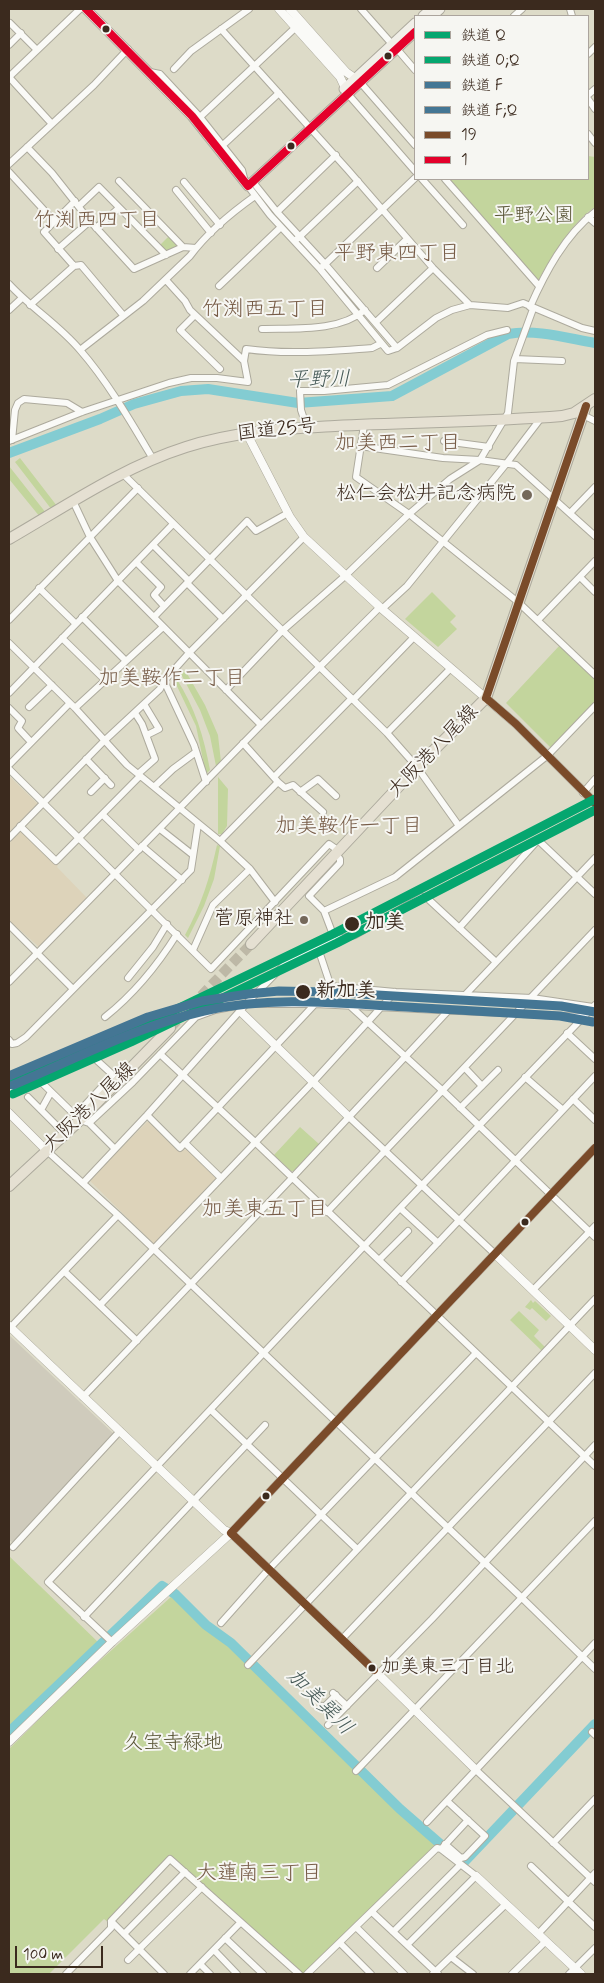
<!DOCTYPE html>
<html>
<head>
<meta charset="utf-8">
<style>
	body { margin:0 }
	#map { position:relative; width:604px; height:1983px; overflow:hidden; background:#dddbc8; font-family:Mynerve,"Klee One",sans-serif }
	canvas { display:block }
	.frame { position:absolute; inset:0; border:10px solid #3b2a1e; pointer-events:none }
	.legend { position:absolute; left:414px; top:15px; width:175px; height:165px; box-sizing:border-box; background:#f6f6f2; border:1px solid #aba49d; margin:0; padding:6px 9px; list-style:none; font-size:15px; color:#3b2a1e }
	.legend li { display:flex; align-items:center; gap:10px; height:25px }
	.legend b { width:25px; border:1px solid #aba49d }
	.scale { position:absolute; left:15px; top:1946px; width:88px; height:22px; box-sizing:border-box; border:2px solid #3b2a1e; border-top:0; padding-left:6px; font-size:15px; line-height:18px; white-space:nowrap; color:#3b2a1e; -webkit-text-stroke:4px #f6f6f2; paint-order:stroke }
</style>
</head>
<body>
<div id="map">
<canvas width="604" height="1983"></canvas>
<div class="frame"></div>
<ul class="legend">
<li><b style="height:6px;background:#05a66f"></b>鉄道 Q</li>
<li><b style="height:6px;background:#05a66f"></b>鉄道 O;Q</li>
<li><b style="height:6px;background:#447694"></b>鉄道 F</li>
<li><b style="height:6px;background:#447694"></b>鉄道 F;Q</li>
<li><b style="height:6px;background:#7a4b2a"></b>19</li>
<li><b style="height:6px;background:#e4002b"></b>1</li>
</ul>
<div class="scale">100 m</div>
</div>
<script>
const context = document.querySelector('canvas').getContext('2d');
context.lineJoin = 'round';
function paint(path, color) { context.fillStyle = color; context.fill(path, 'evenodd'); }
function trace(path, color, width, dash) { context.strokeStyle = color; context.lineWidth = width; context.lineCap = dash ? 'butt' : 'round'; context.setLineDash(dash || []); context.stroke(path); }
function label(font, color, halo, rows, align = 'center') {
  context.font = font + ' Mynerve,"Klee One",sans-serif'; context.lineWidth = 4; context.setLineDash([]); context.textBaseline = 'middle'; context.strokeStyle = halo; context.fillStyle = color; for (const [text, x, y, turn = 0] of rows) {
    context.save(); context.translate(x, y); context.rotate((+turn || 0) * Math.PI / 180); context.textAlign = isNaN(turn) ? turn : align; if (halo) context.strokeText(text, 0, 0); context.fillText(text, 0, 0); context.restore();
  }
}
paint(new Path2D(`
	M 9,776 L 39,805 L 9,835 Z
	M 21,830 L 24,830 L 58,865 L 57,867 L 87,898 L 39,947 L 9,920 L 9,843 Z
	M 147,1122 L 150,1122 L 181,1151 L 187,1149 L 217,1179 L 156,1243 L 153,1243 L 89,1180 Z`), '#ddd3ba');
paint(new Path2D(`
	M 9,1335 L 115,1435 L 13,1543 L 9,1540 Z`), '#cfcbbc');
paint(new Path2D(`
	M 588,156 L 595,157 L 595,207 C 570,224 553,255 538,281 L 449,179 L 588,179 Z
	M 169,236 L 179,245 L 167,251 L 160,245 Z
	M 20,458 L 57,506 L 52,510 L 15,462 Z
	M 9,466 L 46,513 L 40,517 L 9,479 Z
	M 432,592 L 456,616 L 450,622 L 457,629 L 438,647 L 405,619 Z
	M 560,645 L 595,679 L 595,702 L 553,747 L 550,747 L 506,703 Z
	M 185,670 L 205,705 L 218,735 L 221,762 L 216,766 L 210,736 L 200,710 L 181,674 Z
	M 176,678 C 195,707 204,737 210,770 L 206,774 L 196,726 L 174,680 Z
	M 218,777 L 228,789 L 227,826 L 222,834 L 218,834 Z
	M 217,845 L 220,846 L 214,879 L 204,906 L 188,938 L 185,935 C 201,906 210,877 217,845 Z
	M 300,1127 L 319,1144 L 294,1171 L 291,1171 L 274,1155 Z
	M 531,1300 L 533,1303 L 535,1301 L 551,1316 L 546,1321 L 532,1308 L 530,1310 L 525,1307 Z
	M 519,1311 L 539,1330 L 534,1336 L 545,1347 L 542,1351 L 510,1320 Z
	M 9,1556 L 99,1643 L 9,1729 Z
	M 172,1596 L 204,1626 L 229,1644 L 436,1844 L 304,1974 L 298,1971 L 171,1856 L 108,1922 L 104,1919 L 49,1974 L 9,1974 L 9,1749 L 85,1674 Z`), '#c3d59d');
trace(new Path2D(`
	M 9,453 L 100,419 L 134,404 L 181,391 L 208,389 L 298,403 L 392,396 L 508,334 C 537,329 566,338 595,343
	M 9,1732 L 162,1586 L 175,1594 L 206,1625 L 231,1643 L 400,1809 L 461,1862 L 464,1862 L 595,1724`), '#83ccd2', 10);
trace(new Path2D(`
	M 170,1028 L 251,944`), '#bdb8a6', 10, [10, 5]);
const minor = new Path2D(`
	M 361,9 L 392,44
	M 570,9 L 572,16
	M 514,16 L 522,9
	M 10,23 L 37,50
	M 221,29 L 348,170 L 433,268 L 470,305
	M 9,45 L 21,33
	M 397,49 L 415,70
	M 588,54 L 595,47
	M 174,69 L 191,51 L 249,9
	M 150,72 L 160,74 L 200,117 L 242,170 L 244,178
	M 9,77 L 80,9
	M 9,77 L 52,124
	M 360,82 L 415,145
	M 347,93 L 415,171
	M 588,95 L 595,89
	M 588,99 L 595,109
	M 200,117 L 295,28
	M 588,134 L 595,143
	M 223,145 L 279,93
	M 27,147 L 52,173 L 90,221 L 134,269 L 183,247 L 196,248
	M 9,164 L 94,85 L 128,49
	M 9,172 L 54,221
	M 422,179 L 463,225
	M 445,179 L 539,286
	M 119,181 L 183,247
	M 184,182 L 220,225
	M 253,182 L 277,212 L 325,264 L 397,348
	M 248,186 L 270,215 L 320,269 L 388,351 L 397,348 L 436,318 L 452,310 L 470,305 L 508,308 L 523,303 L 582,328 L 595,331
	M 176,190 L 211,233
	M 79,206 L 99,187 L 166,255
	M 277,212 L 336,155
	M 588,217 L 595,223
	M 96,228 L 119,208
	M 297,239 L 358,181
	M 58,249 L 90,221
	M 74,266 L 44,232 L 75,201
	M 322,267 L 415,178
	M 377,268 L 407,239
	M 166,280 L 185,301 L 190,310 L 244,361
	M 9,284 C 31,308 59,325 80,350 C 108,382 131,422 153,459
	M 219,286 L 281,227
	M 30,305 L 74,266 L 81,265 L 123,315
	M 530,307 C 545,273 565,235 595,212
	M 9,310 L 22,298
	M 195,315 L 180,330 L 220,369
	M 376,322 L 433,268
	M 262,329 C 295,328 339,332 365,310
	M 80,350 L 143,301 L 190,256 C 207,233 231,213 255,196
	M 515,359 L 562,361
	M 583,415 L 595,421
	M 364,425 L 356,477 L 409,514 L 518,602 L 595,675
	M 307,428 L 301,410 L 300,391 L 324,391 L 388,385 L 487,335 L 507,330
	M 12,440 L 15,410 L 18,403 L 24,399 L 67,403 L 82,412
	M 9,441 L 82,412 L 169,383 L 191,378 L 217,378 L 248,382 L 244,361 L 246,349 C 288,355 329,351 372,348 L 380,344
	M 444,441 L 489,447
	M 360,446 L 443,458 L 480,460 L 516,465 L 595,536
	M 123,474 L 387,733 L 417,767 L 459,826
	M 73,501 L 90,537 L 118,581 L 261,725
	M 570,513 L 595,487
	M 153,545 L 189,581
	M 136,562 L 161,587 L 154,595 L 164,606
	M 580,577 L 595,592
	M 187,583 L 223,619
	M 39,588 L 76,624
	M 382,609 L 407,586 L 506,464 L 541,418
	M 82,617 L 126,661
	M 154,617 L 247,521 L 256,531 L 288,513
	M 9,620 L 138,488
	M 538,620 L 595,561
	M 62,638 L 105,680
	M 9,643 L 75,708 L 127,765 L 220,841 L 250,869 L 275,902
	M 164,681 L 194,745 L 206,782
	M 226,690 L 282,631 L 345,576 L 409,514 L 450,479 L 480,460 L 508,413 L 514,361 L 533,309
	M 9,693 L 173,524
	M 353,700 L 414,637
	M 144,704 L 159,729 L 147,735
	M 29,707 L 52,685
	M 9,708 L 22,721 L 18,728 L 31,742
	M 75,708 L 163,627
	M 135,713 L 142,724 L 155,759 L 138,774
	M 387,733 L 450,669
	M 243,743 L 278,782 L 285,788 L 293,785 L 323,812
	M 86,759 L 111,785
	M 9,765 L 70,703
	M 9,769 L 211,969 L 329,844 L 339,851
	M 274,777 L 351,699
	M 155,786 L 173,769 L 196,752
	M 91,792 L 105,778
	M 300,792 L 318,779 L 336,796
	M 583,793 L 595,779
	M 103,815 L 139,850
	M 20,826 L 56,861 L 140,776
	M 160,829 L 193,855
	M 9,838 L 104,741 L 160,689 L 164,681 L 189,653 L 304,537
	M 220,841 L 278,782
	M 142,846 L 182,880
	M 324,911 L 395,877 L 548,755 L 595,706
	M 9,925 L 73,989
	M 459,928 L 538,840 L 595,894
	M 335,940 L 324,911 L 309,896 L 340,863 L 340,859 L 336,854
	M 193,950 L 213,905 L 250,869
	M 128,978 L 153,947 L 167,924
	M 9,982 L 261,725 L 380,607
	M 331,986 L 395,992 L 532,998 L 593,1007
	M 465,995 L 595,858
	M 337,1005 L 318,948 L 335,940 L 355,935 L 422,897 L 426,897 L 496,962
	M 349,1005 L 443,1091 L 595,1237
	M 105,1017 C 134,994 157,966 177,934
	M 567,1033 L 595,1059
	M 9,1040 L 12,1044 L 17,1043 L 26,1037 L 191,870 L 198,824
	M 160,1054 L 256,1143 L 595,1466
	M 465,1068 L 482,1086
	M 525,1077 L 563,1110
	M 37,1078 L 80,1120 L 89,1123 L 115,1149
	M 9,1090 L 121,1042
	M 28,1097 L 65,1134
	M 573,1099 L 595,1120
	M 460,1108 L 498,1070
	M 41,1110 L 51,1092
	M 85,1115 L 81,1110 L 85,1105 L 113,1075 L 91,1055
	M 147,1115 L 180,1148 L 315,1004
	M 349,1117 L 495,1254
	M 89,1123 L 133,1082 L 196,1017 L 215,1010 L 246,1004 L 315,1004 L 583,1017
	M 185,1143 L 221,1178
	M 46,1150 L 118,1215 L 521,1597 L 595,1669
	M 83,1183 L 147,1115 L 246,1004 L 284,965 L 318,948
	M 400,1208 L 438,1243
	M 327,1212 L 595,930
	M 379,1260 L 408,1231
	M 65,1272 L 137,1341
	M 401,1282 L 595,1076
	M 533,1290 L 595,1226
	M 100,1305 L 313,1082 L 395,992
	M 9,1329 L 118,1215
	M 83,1397 L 292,1178 L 447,1012
	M 211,1410 L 357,1549
	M 13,1547 L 120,1431
	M 84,1617 L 265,1425
	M 221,1623 L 269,1569 L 476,1353
	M 342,1639 L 595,1373
	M 112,1642 L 48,1582 L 400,1208 L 595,1005
	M 248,1665 L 595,1299
	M 333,1693 L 347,1706
	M 322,1706 L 334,1719
	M 323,1708 L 336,1695
	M 328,1725 L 432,1619 L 595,1445
	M 592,1732 L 595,1735
	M 476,1770 L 595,1882
	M 356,1771 L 595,1521
	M 427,1822 L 595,1643
	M 553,1843 L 595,1799
	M 445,1844 L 461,1858 L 465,1857 L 485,1836 L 447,1801
	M 443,1847 L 468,1820
	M 531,1866 L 595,1927
	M 372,1912 L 438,1974
	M 111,1921 L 164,1974
	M 356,1927 L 404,1974
	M 393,1932 L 460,1865
	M 124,1934 L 185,1872
	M 538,1934 L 595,1873
	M 225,1938 L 263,1974
	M 340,1943 L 371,1974
	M 214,1950 L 237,1974
	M 451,1957 L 473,1974
	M 128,1960 L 202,1887
	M 200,1964 L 210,1974
	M 66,1974 L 111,1928 L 111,1921 L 170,1859 L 299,1974
	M 190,1974 L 240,1923
	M 307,1974 L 437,1848 L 441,1849 L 476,1876 L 407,1945
	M 433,1974 L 506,1904
	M 512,1974 L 546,1941
	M 569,1974 L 595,1948`);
const tertiary = new Path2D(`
	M 279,9 L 340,77 L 347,92
	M 290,9 L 346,72 L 359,81
	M 246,432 L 290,517 L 304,537 L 382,609 L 516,724 L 595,803
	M 241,1012 L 349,1117
	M 9,1113 L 46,1150
	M 495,1254 L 595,1350
	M 9,1326 L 224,1530 L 231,1533 L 365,1661 L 476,1770
	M 9,1742 L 112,1642 L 231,1533 L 595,1148
	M 476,1876 L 581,1974`);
const secondary = new Path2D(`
	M 86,9 L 192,116 L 248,186 L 415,32
	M 423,16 L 431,9
	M 432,16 L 440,9
	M 344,89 L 415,23`);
const primary = new Path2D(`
	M 251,944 L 417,767 L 486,698 L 586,406
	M 9,1186 L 80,1120 L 170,1028`);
const trunk = new Path2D(`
	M 9,539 C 66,506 123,467 186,447 C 235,431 285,429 335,426 C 411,422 487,422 562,416 L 574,413 L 595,399`);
trace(minor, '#adaa9d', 8);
trace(tertiary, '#adaa9d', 9);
trace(secondary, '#adaa9d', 11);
trace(primary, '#adaa9d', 12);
trace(trunk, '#adaa9d', 12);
trace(minor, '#fafaf7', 6);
trace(tertiary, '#fafaf7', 8);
trace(secondary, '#f1efe8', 9);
trace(primary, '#e5e0d2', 10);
trace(trunk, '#e5e0d2', 10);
trace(new Path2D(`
	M 486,698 L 586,406
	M 486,698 L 516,724 L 595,803
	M 231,1533 L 595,1148
	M 231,1533 L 374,1670`), '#7a4b2a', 8);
trace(new Path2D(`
	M 86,9 L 192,116 L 248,186 L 415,32`), '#e4002b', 8);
trace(new Path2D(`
	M 9,1085 L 127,1033 L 333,934 L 595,799`), '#05a66f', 9);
trace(new Path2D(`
	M 13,1094 L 131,1042 L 337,943 L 595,810`), '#05a66f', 9);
trace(new Path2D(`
	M 9,1076 L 148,1017 L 202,1001 L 248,994 L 279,991 L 327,992 L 561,1006 L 595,1012`), '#447694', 9);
trace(new Path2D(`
	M 13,1085 C 75,1059 138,1026 204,1011 C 265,997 327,1002 389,1006 C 446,1009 503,1013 560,1016 L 593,1022`), '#447694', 9);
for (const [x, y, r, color] of [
	[106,29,4.5,"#3b2a1e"],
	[388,56,4.5,"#3b2a1e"],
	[291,146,4.5,"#3b2a1e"],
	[527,495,6,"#74685a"],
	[304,920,5,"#74685a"],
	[352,924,8,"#3b2a1e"],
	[303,992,8,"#3b2a1e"],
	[525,1222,4.5,"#3b2a1e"],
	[266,1496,4.5,"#3b2a1e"],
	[372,1668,4.5,"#3b2a1e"]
]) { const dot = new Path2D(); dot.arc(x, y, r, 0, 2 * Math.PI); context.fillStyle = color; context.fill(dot); trace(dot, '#f6f6f2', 2); }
label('19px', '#3b2a1e', '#f6f6f2', [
	["加美東三丁目北",381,1668]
], 'left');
label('20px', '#585435', '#f6f6f2', [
	["平野公園",534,217],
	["久宝寺緑地",173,1744]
]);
label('20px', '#3b2a1e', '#f6f6f2', [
	["国道25号",277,431,-6],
	["大阪港八尾線",434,752,-46],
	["大阪港八尾線",90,1108,-44]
]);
label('20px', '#3b2a1e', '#f6f6f2', [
	["松仁会松井記念病院",516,495],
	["菅原神社",294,920]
], 'right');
label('bold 20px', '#3b2a1e', '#f6f6f2', [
	["加美",365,924],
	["新加美",316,992]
], 'left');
label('21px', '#765b46', '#f6f6f2', [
	["竹渕西四丁目",97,222],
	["平野東四丁目",397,255],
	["竹渕西五丁目",265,311],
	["加美西二丁目",398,445],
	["加美鞍作二丁目",172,680],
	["加美鞍作一丁目",349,828],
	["加美東五丁目",265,1211],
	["大蓮南三丁目",259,1875]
]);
label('italic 21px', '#455956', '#f6f6f2', [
	["平野川",319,381,-1],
	["加美巽川",319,1703,45]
]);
</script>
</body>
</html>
